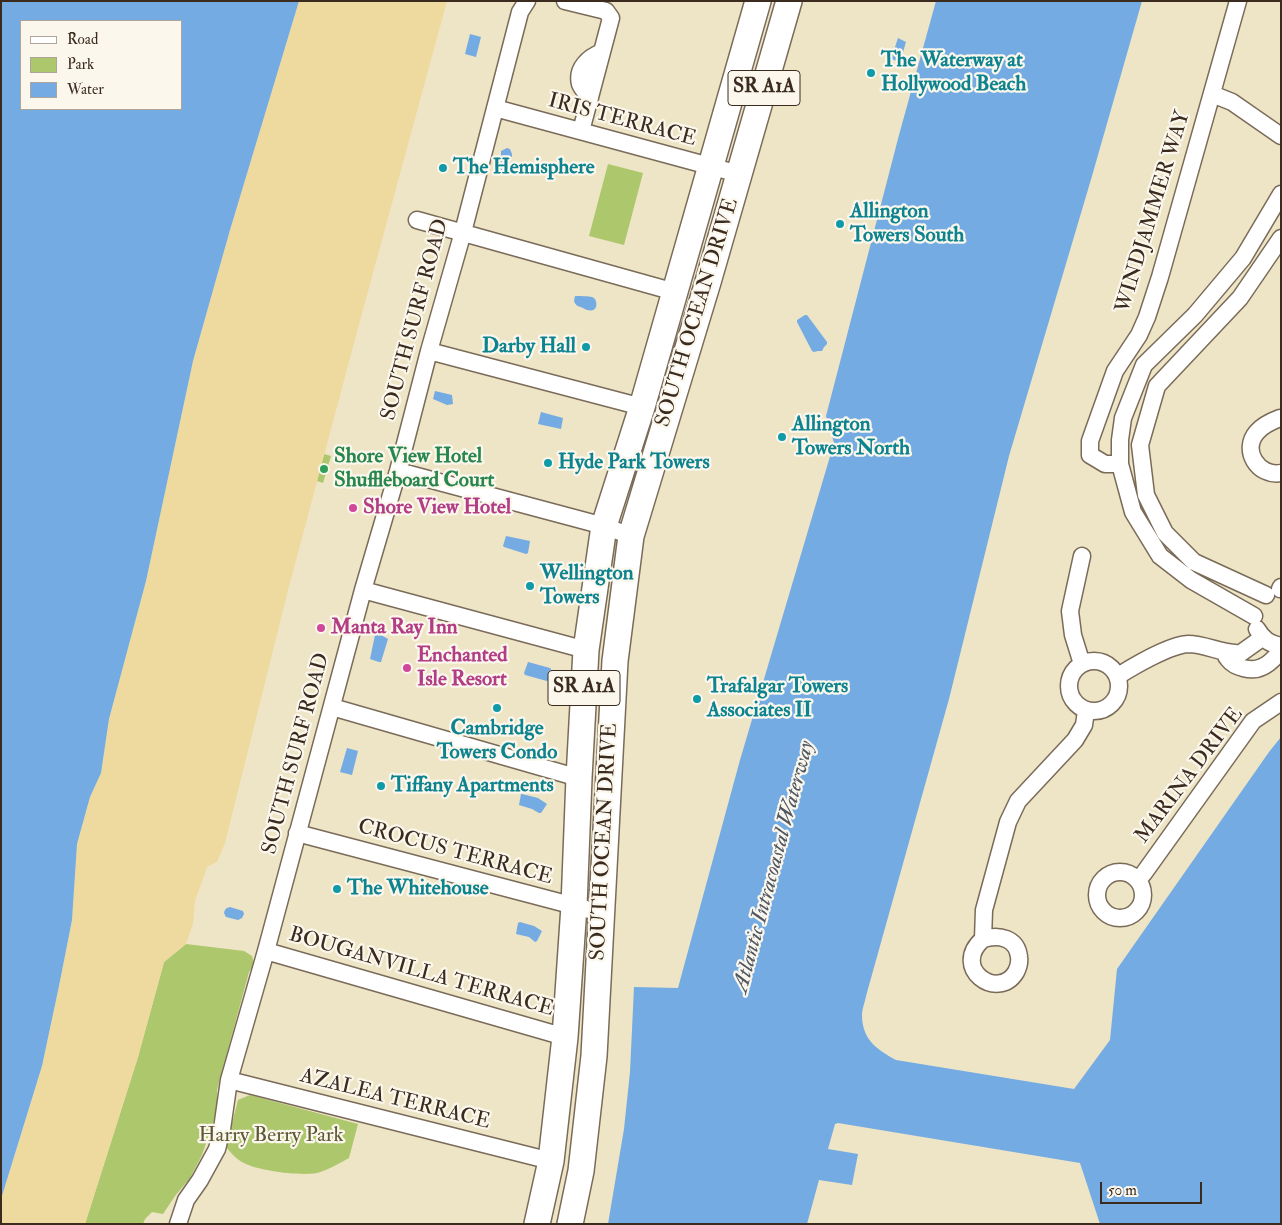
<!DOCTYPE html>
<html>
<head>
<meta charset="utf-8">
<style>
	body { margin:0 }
	#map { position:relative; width:1282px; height:1225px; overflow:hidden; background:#eee4c6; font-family:"IM FELL Double Pica",serif }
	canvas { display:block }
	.frame { position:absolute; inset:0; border:2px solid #3b2a1e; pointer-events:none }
	.legend { position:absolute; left:20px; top:20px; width:162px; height:90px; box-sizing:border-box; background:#fbf7ec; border:1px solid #aea59a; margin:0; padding:6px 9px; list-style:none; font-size:15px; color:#3b2a1e }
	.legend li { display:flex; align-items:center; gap:10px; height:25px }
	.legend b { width:25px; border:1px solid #aea59a }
	.scale { position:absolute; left:1100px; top:1182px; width:102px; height:22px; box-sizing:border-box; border:2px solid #3b2a1e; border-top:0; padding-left:6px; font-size:15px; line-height:18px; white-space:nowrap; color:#3b2a1e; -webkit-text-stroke:4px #fbf7ec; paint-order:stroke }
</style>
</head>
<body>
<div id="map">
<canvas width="1282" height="1225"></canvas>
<div class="frame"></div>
<ul class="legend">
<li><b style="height:6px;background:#fff"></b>Road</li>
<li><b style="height:14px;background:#adc76d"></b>Park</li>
<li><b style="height:14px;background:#73abe2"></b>Water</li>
</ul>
<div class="scale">50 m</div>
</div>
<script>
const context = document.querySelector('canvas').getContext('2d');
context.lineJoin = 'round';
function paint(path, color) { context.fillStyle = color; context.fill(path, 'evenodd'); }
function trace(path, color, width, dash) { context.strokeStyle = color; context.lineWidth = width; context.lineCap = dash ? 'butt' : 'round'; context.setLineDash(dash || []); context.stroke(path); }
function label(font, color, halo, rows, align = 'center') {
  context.font = font + ' "IM FELL Double Pica",serif'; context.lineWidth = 4.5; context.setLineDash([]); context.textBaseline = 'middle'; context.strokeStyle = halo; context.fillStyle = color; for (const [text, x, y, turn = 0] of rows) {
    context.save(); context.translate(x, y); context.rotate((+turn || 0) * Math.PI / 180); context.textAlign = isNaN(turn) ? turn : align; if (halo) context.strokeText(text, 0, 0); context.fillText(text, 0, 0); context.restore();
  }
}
paint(new Path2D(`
	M 608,164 L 643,173 L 624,245 L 589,236 Z
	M 324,454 L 331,456 L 323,483 L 317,481 Z
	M 186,944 L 244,951 L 252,956 L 254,964 L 249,972 L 217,1090 L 217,1111 L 202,1155 L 190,1178 L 175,1196 L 163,1214 L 152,1212 L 145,1219 L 143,1224 L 85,1224 L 138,1057 L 164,962 Z
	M 250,1095 L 358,1124 L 349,1158 C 338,1164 328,1170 317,1173 C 299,1176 259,1171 244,1163 C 237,1160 231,1153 226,1147 L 238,1100 Z`), '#adc76d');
paint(new Path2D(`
	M 299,1 L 447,1 L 358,328 L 288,590 L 225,843 L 217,862 L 207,867 L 195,901 L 193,924 L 186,944 L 164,962 L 138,1057 L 85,1224 L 1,1224 L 1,1199 L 42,1067 L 59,986 L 72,920 L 77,844 L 90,797 L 101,773 L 109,719 L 146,581 L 193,361 L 230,230 Z`), '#eeda9e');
paint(new Path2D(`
	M 1,1 L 299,1 L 230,230 L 193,361 L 146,581 L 109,719 L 101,773 L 90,797 L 77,844 L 72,920 L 59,986 L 42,1066 L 1,1199 ZM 21,21 L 181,21 L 181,109 L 21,109 Z
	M 936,1 L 1142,1 L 1092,176 L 1009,456 L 949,699 L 866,996 C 865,1002 862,1009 862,1015 C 862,1039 876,1049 896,1060 L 1074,1089 L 1110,1040 L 1117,969 L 1269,752 L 1281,737 L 1281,1224 L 1100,1224 L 1080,1163 L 838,1123 L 835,1124 L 828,1149 L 858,1154 L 852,1185 L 819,1180 L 807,1224 L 608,1224 L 624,1129 L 630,1072 L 634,987 L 678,988 L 740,760 L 834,443 L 826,416 L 899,135 Z
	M 470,34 L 481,37 L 476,57 L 465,54 Z
	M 898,38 L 906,42 L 900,62 L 891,59 Z
	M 507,148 L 510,149 L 512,154 L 512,156 L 508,165 L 509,168 L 507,171 L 503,172 L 498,170 L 497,165 L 501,157 L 501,151 Z
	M 575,296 C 579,296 589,296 592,297 C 599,299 599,317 583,308 C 578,306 576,306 574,301 Z
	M 805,315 L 807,315 L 827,342 L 827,344 L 824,347 L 822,351 L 818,351 L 814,352 L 812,351 L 797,322 L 797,320 Z
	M 435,391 L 452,395 L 453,404 L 447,405 L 433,399 Z
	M 541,412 L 563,418 L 561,429 L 538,424 Z
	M 506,536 L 530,541 L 528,553 L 526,554 L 504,547 L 503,546 Z
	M 375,635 L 381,635 L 388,639 L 381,662 L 379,662 L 370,659 Z
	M 528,662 L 550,668 L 551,669 L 549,680 L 547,681 L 525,675 L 524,673 Z
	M 347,748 L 358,751 L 352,775 L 340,772 Z
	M 521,794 L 522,794 L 538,798 L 547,804 L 541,813 L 539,813 L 532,809 L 519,805 Z
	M 230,907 L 243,911 L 244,914 L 242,918 L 238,920 L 226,917 L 224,913 C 225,909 226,908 230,907 Z
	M 520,922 L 534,926 L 542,931 L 537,941 L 535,942 L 529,937 L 516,934 L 518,923 Z`), '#73abe2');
const street = new Path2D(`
	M 565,1 L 606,11 L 611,18 L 581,131
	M 1212,94 L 1232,102 L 1281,136
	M 590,98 C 587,94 582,89 580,84 C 576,68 589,57 602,52
	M 495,108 L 739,174
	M 417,220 L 675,292
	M 429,351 L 642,407
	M 1281,418 L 1280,418 C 1272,421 1263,425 1257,432 C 1241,450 1258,477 1281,473
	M 1120,464 L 1105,464 L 1090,455 L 1090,441 L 1115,371 L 1139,335 L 1147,317 L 1160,277 L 1238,1
	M 398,471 L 604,526 L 631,536
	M 1280,589 L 1281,587
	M 363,590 L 586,650
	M 1266,595 L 1194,562 L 1165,533 L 1146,495 L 1140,445 L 1157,386 L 1240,298 L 1281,238
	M 1254,616 L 1191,580 L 1160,556 L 1133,512 L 1120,464 L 1120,440 L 1123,418 L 1144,365 L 1195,315 L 1243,258 L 1281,194
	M 1257,629 C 1263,639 1269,644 1281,646
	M 1224,652 C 1225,654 1226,657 1228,659 C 1235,668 1252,672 1262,667 C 1270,664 1275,657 1281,651
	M1069 686a25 25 0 1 1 50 0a25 25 0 1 1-50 0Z
	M 1082,664 L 1073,635 L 1070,611 L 1082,556
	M 1118,676 C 1134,666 1170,645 1188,644 C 1207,644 1223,655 1241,653 L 1262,638
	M 332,707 L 579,778
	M 297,833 L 601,913
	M1097 895a23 23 0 1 1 46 0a23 23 0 1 1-46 0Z
	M 1138,880 L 1144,873 L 1253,721 L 1281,702
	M 983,939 C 999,934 1017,938 1019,957 C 1020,963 1018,968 1016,972 C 998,1002 950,968 983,939 L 984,910 L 1008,822 L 1018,801 L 1075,740 L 1084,725 L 1086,711
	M 266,951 L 565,1037
	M 229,1080 L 551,1161
	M 178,1224 L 186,1200 L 200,1180 L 217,1149 L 222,1129 L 229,1080 L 266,951 L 363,590 L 398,471 L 429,351 L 463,232 L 520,12 L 527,1`);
const primary = new Path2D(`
	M 537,1224 L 551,1161 L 565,1037 L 574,906 L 579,778 L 586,650 L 604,526 L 642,407 L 758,1
	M 570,1224 L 581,1171 L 594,1056 L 615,661 L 631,536 L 708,282 L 789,1`);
trace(street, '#7a6b59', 19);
trace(primary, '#7a6b59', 28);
trace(street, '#fff', 16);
trace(primary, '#fff', 25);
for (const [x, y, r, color] of [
	[871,73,5,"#0f9aa8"],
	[443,168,5,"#0f9aa8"],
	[840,224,5,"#0f9aa8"],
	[586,347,5,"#0f9aa8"],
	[782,437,5,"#0f9aa8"],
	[548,463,5,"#0f9aa8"],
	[324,469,5,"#2e9e5b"],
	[353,508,5,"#d1479c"],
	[530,586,5,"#0f9aa8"],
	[321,628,5,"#d1479c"],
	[407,668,5,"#d1479c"],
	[697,699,5,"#0f9aa8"],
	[497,708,5,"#0f9aa8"],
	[381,786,5,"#0f9aa8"],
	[337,889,5,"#0f9aa8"]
]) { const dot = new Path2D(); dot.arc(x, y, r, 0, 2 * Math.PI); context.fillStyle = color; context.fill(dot); trace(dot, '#fbf7ec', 2); }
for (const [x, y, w] of [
	[764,88,72],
	[584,688,72]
]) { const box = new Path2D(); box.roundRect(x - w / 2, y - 17.5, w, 35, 4); context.fillStyle = '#fbf7ec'; context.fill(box); trace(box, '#3b2a1e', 1); }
label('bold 20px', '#3b2a1e', null, [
	["SR A1A",764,88],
	["SR A1A",584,688]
]);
label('bold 21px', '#0d838f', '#fbf7ec', [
	["The Waterway at",881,61],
	["Hollywood Beach",881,85],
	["The Hemisphere",453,168],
	["Allington",850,212],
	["Towers South",850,236],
	["Darby Hall",576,347,"right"],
	["Allington",792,425],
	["Towers North",792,449],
	["Hyde Park Towers",558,463],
	["Wellington",540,574],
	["Towers",540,598],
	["Trafalgar Towers",707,687],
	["Associates II",707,711],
	["Cambridge",497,729,"center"],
	["Towers Condo",497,753,"center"],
	["Tiffany Apartments",391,786],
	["The Whitehouse",347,889]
], 'left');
label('21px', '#3b2a1e', '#fbf7ec', [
	["IRIS TERRACE",622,121,15],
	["WINDJAMMER WAY",1154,212,-73],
	["SOUTH OCEAN DRIVE",698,313,-73],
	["SOUTH SURF ROAD",416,320,-75],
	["SOUTH SURF ROAD",297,754,-75],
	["MARINA DRIVE",1190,776,-53],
	["SOUTH OCEAN DRIVE",605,842,-87],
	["CROCUS TERRACE",455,853,15],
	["BOUGANVILLA TERRACE",421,973,16],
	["AZALEA TERRACE",395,1100,14]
]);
label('bold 21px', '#27864d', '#fbf7ec', [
	["Shore View Hotel",334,457],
	["Shuffleboard Court",334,481]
], 'left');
label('bold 21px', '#b23c85', '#fbf7ec', [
	["Shore View Hotel",363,508],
	["Manta Ray Inn",331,628],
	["Enchanted",417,656],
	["Isle Resort",417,680]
], 'left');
label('21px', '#5d5936', '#fbf7ec', [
	["Harry Berry Park",271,1136]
]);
label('italic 22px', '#4f5763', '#fbf7ec', [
	["Atlantic Intracoastal Waterway",775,867,-75]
]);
</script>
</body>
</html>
